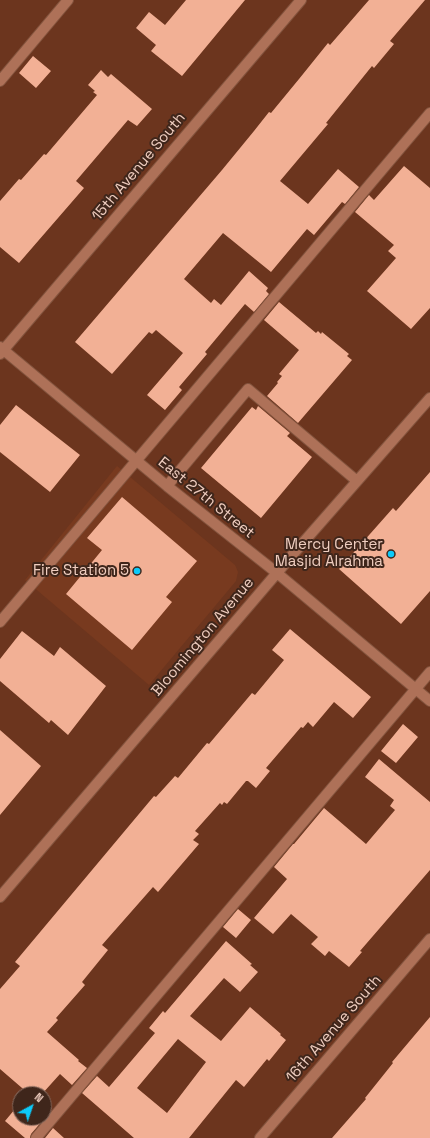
<!DOCTYPE html>
<html>
<head>
<meta charset="utf-8">
<style>
	body { margin:0 }
	#map { position:relative; width:430px; height:1138px; overflow:hidden; background:#6c351e; font-family:"Space Grotesk",sans-serif }
	canvas { display:block }
	.north { position:absolute; left:12px; top:1086px; width:40px; height:40px; box-sizing:border-box; background:#3f261b; border:1px solid #86695d; border-radius:50%; rotate:40deg; font-size:11px; font-weight:700; line-height:16px; text-align:center; color:#f0cec0 }
	.north::after { content:''; display:block; margin:auto; width:14px; height:18px; background:#0ccafa; clip-path:polygon(50% 0,100% 100%,50% 72%,0 100%) }
</style>
</head>
<body>
<div id="map">
<canvas width="430" height="1138"></canvas>
<div class="north">N</div>
</div>
<script>
const context = document.querySelector('canvas').getContext('2d');
context.lineJoin = 'round';
function paint(path, color) { context.fillStyle = color; context.fill(path, 'evenodd'); }
function trace(path, color, width, dash) { context.strokeStyle = color; context.lineWidth = width; context.lineCap = dash ? 'butt' : 'round'; context.setLineDash(dash || []); context.stroke(path); }
function label(font, color, halo, rows, align = 'center') {
  context.font = font + ' "Space Grotesk",sans-serif'; context.lineWidth = 4; context.setLineDash([]); context.textBaseline = 'middle'; context.strokeStyle = halo; context.fillStyle = color; for (const [text, x, y, turn = 0] of rows) {
    context.save(); context.translate(x, y); context.rotate((+turn || 0) * Math.PI / 180); context.textAlign = isNaN(turn) ? turn : align; if (halo) context.strokeText(text, 0, 0); context.fillText(text, 0, 0); context.restore();
  }
}
paint(new Path2D(`
	M 117,466 L 235,565 L 238,572 L 236,581 L 149,685 L 25,580 Z`), '#783a1f');
paint(new Path2D(`
	M 186,0 L 245,0 L 182,76 L 151,51 L 156,45 L 136,28 L 149,12 L 165,25 Z
	M 369,0 L 425,0 L 390,41 L 394,44 L 374,68 L 372,66 L 326,123 L 328,124 L 280,181 L 308,204 L 338,169 L 359,187 L 345,204 L 342,202 L 314,235 L 307,229 L 271,272 L 223,233 L 184,279 L 211,303 L 214,299 L 221,305 L 249,271 L 268,288 L 266,291 L 269,294 L 254,312 L 245,304 L 205,352 L 207,354 L 179,387 L 182,390 L 165,410 L 147,395 L 183,353 L 156,330 L 152,334 L 149,332 L 112,374 L 75,342 L 222,170 L 254,131 L 269,112 L 271,113 L 299,79 L 328,43 L 330,45 Z
	M 33,56 L 51,71 L 36,88 L 19,73 Z
	M 101,70 L 108,77 L 111,74 L 152,109 L 137,126 L 128,120 L 76,181 L 84,188 L 19,263 L 0,247 L 0,201 L 19,179 L 21,180 L 44,154 L 46,155 L 97,95 L 93,92 L 95,91 L 88,85 Z
	M 404,166 L 430,188 L 430,308 L 411,329 L 367,291 L 396,258 L 388,251 L 394,245 L 355,212 L 369,195 L 374,200 Z
	M 279,302 L 316,333 L 318,331 L 321,334 L 322,332 L 349,354 L 347,356 L 352,360 L 298,423 L 267,396 L 278,383 L 277,382 L 282,376 L 279,374 L 299,350 L 264,320 Z
	M 16,405 L 80,455 L 50,492 L 0,452 L 0,425 Z
	M 258,406 L 290,433 L 287,436 L 312,457 L 261,518 L 201,468 L 252,407 L 256,410 Z
	M 430,472 L 430,591 L 401,624 L 339,569 L 393,508 L 396,511 Z
	M 122,497 L 197,561 L 166,597 L 172,602 L 132,650 L 66,594 L 102,550 L 87,538 Z
	M 290,629 L 371,697 L 353,718 L 334,702 L 313,727 L 308,722 L 303,728 L 301,727 L 266,768 L 270,771 L 256,788 L 248,781 L 246,781 L 227,804 L 224,802 L 222,805 L 220,803 L 195,831 L 199,834 L 193,840 L 199,844 L 158,892 L 153,887 L 102,945 L 108,950 L 82,982 L 85,985 L 56,1018 L 58,1020 L 47,1032 L 79,1060 L 78,1061 L 87,1068 L 72,1085 L 60,1074 L 42,1094 L 29,1094 L 0,1069 L 0,989 L 20,966 L 15,962 L 154,796 L 156,797 L 175,776 L 178,778 L 207,743 L 209,744 L 252,693 L 255,695 L 284,660 L 272,650 Z
	M 22,631 L 54,656 L 60,647 L 106,686 L 68,735 L 51,720 L 49,723 L 0,681 L 0,659 Z
	M 403,724 L 418,737 L 396,763 L 381,751 Z
	M 0,730 L 41,766 L 0,815 Z
	M 379,759 L 430,802 L 430,870 L 360,951 L 362,952 L 349,967 L 329,951 L 325,956 L 311,944 L 318,937 L 291,914 L 273,934 L 254,918 L 287,879 L 274,867 L 293,844 L 294,844 L 324,808 L 366,844 L 395,810 L 390,806 L 394,800 L 365,777 Z
	M 238,909 L 251,920 L 236,938 L 223,927 Z
	M 226,941 L 252,964 L 250,965 L 258,972 L 240,992 L 224,978 L 190,1016 L 221,1041 L 250,1007 L 281,1034 L 280,1035 L 286,1040 L 269,1061 L 267,1059 L 244,1087 L 236,1080 L 189,1138 L 134,1138 L 82,1093 L 97,1076 L 109,1087 L 155,1033 L 149,1028 L 163,1011 L 165,1013 ZM 178,1039 L 206,1062 L 167,1113 L 137,1088 Z
	M 430,1017 L 430,1138 L 332,1138 L 366,1099 L 365,1098 L 393,1063 L 392,1062 Z
	M 20,1103 L 20,1118 L 40,1118 L 43,1120 L 31,1134 L 30,1138 L 25,1138 L 5,1121 Z
	M 53,1128 L 64,1138 L 45,1138 Z`), '#f2b095');
const minor = new Path2D(`
	M 0,81 L 68,0
	M 0,347 L 167,486 L 277,573 L 430,701
	M 0,354 L 301,0
	M 167,486 L 248,389 L 357,481
	M 0,622 L 430,113
	M 0,897 L 294,553 L 430,398
	M 36,1138 L 430,672
	M 260,1138 L 430,939`);
trace(minor, '#83543e', 12);
trace(minor, '#ae7158', 10);
for (const [x, y, r, color] of [
	[391,554,4,"#0ccafa"],
	[137,571,4,"#0ccafa"]
]) { const dot = new Path2D(); dot.arc(x, y, r, 0, 2 * Math.PI); context.fillStyle = color; context.fill(dot); trace(dot, '#3f261b', 1.5); }
label('15px', '#f0cec0', '#3f261b', [
	["15th Avenue South",139,167,-50],
	["East 27th Street",206,498,39],
	["Bloomington Avenue",203,637,-50],
	["16th Avenue South",334,1029,-49]
]);
label('15px', '#f0cec0', '#3f261b', [
	["Mercy Center",383,545],
	["Masjid Alrahma",383,562],
	["Fire Station 5",129,571]
], 'right');
</script>
</body>
</html>
